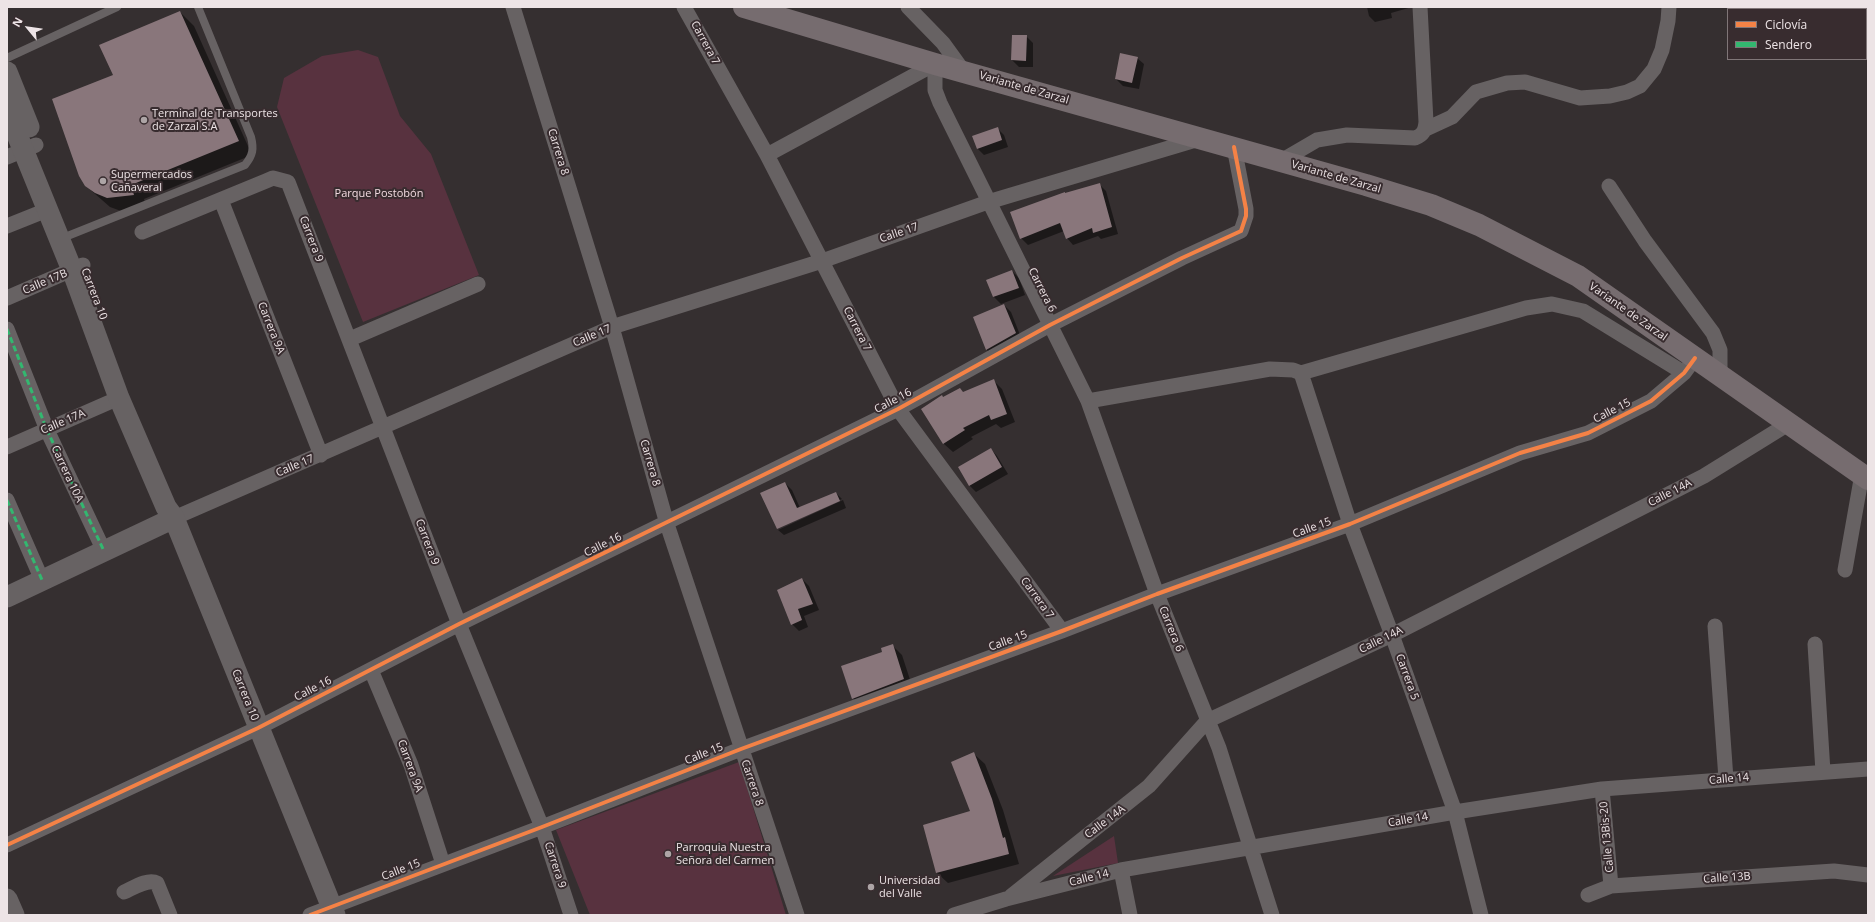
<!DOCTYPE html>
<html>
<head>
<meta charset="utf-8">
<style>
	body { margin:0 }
	#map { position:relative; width:1875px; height:922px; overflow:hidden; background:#352f30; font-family:"Open Sans",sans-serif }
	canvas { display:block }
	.frame { position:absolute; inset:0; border:8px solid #ede4e6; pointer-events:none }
	.legend { position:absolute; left:1727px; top:8px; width:140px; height:52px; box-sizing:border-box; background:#382c2f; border:1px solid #807678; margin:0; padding:5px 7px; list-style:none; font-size:12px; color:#ede4e6 }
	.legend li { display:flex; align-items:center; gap:8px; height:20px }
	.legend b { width:20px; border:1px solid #807678 }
	.north { position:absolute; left:8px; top:8px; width:40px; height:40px; -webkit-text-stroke:3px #382c2f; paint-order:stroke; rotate:299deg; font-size:11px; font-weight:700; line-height:16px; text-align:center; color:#ede4e6 }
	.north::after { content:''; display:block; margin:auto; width:14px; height:18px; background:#ede4e6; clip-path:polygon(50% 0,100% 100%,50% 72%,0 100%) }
</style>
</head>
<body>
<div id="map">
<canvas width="1875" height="922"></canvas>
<div class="frame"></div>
<ul class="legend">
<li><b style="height:5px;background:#f48246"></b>Ciclovía</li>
<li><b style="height:5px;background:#33b770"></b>Sendero</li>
</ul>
<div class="north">N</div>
</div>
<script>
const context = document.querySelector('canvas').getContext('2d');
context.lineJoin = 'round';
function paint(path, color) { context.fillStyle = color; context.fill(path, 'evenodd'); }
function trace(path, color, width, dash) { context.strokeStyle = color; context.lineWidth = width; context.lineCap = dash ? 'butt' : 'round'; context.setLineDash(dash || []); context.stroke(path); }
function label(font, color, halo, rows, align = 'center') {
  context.font = font + ' "Open Sans",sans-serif'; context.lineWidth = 4; context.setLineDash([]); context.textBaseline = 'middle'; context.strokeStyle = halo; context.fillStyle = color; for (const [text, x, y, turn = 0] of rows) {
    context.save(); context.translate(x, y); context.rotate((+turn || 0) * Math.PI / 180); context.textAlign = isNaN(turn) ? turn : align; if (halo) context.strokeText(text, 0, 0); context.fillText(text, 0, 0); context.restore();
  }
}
paint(new Path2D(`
	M 358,50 L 378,57 L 400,116 L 431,154 L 479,275 L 363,322 L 277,107 L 284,78 L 322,56 Z
	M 739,762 L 786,915 L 590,915 L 556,830 Z
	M 1114,836 L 1118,863 L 1053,876 Z`), '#58323f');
paint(new Path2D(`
	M 1367,7 L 1412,7 L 1391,13 L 1392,18 L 1375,22 L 1369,16 Z
	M 180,12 L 194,26 L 252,155 L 144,199 L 147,208 L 121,211 L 110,207 L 86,186 L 114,76 Z
	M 1026,36 L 1033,43 L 1033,67 L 1019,67 L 1012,60 Z
	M 1137,58 L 1144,64 L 1139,89 L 1123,86 L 1116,79 Z
	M 997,128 L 1004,135 L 1008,147 L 984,155 L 977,148 Z
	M 1099,184 L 1106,191 L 1118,234 L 1101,239 L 1098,236 L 1073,245 L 1067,238 L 1064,231 L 1028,245 L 1021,238 L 1065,193 L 1066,194 Z
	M 1012,271 L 1019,278 L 1025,295 L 1001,304 L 994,297 L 988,281 Z
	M 1004,305 L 1011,312 L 1022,340 L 993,356 L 987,350 L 974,318 Z
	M 993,380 L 1002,389 L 1015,422 L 1001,428 L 996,424 L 971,437 L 973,439 L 953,452 L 944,444 L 922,409 L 943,398 L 964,393 Z
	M 991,449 L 997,456 L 1008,474 L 976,492 L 970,486 L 959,467 Z
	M 785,483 L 792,490 L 800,508 L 836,493 L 842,499 L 777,528 Z
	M 843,500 L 846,508 L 784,535 L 778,530 Z
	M 802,579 L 809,586 L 819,610 L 804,616 L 808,627 L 799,631 L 792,624 Z
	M 893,646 L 902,655 L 913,689 L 862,707 L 853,698 L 883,652 Z
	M 974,754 L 985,764 L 1003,810 L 1019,864 L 948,883 L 937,873 L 924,826 L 972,812 Z`), '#0007');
paint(new Path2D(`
	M 180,11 L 239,141 L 131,185 L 134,195 L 107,198 L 95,193 L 85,186 L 79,176 L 52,99 L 113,75 L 99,45 Z
	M 1012,35 L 1027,35 L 1026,61 L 1011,60 Z
	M 1120,53 L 1138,57 L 1132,83 L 1115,79 Z
	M 998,127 L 1002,140 L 977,149 L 972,136 Z
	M 1100,183 L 1112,227 L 1093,233 L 1092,228 L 1066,239 L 1060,223 L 1020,239 L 1010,212 L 1065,192 L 1065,193 Z
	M 1012,270 L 1019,288 L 993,297 L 986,280 Z
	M 1004,304 L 1016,333 L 986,350 L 973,317 Z
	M 994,379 L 1007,414 L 991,420 L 989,415 L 963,428 L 965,430 L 943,444 L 921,409 L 942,395 L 943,397 L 960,388 L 963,392 Z
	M 991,448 L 1002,467 L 969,486 L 958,467 Z
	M 785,482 L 797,508 L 836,492 L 840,501 L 777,529 L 760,493 Z
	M 802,578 L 813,604 L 798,609 L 802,620 L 791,625 L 777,590 Z
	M 893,644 L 904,679 L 852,699 L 841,666 L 882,652 L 881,648 Z
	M 974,752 L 992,799 L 1003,838 L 1005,837 L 1009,854 L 936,873 L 923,825 L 970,811 L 951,762 Z`), '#89767b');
trace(new Path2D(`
	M 7,58 L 117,7
	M 60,239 L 245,165 C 253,155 254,149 251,137 L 198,7`), '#676263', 8);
trace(new Path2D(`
	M 513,7 L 612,327 L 667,524 L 797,915
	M 684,7 L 767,155 L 898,409 L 1062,631
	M 908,7 L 943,43 L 964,72
	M 1426,129 L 1452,117 L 1476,92 L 1507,83 L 1525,82 L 1580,98 L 1610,96 L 1627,92 L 1640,86 L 1654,69 L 1662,50 L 1668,21 L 1669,7
	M 767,155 L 935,64 L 935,90 L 940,103 L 1088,401 L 1157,594 L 1219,748 L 1272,915
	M 7,157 L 36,145
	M 1281,161 L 1317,140 L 1347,135 L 1415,138 C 1423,135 1425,131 1426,122 L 1420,7
	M 1609,186 L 1645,241 L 1713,333 L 1720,350 L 1720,376
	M 221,200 L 321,455
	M 7,226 L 47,210
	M 142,232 L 266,181 L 273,178 L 288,182 L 459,624 L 542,827 L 571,915
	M 7,298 L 83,265
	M 7,329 L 47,430 L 104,551
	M 350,339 L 478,284
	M 1301,373 L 1350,524 L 1392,635 L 1455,812 L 1481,915
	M 1088,401 L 1270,369 L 1293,370 L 1301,373 L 1526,308 L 1552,304 L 1583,311 L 1684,373
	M 7,447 L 119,398
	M 7,500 L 42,580
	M 174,518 L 612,327 L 822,261 L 988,202 L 1199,139
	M 1845,570 L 1862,474
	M 1715,626 L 1726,779
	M 1815,644 L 1823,772
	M 371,670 L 411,765 L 443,864
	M 1602,789 L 1611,886
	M 7,845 L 258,728 L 459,624 L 898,409 L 1050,325 L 1182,258 L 1241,231 L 1246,216 L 1246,209 L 1234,147
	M 1121,870 L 1130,915
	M 124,892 C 133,888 148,878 157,883 L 170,915
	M 1588,895 L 1611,886 L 1834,871 L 1868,875
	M 1011,896 L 1149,786 L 1207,721 L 1392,635 L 1704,476 L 1788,424
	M 310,915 L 542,827 L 741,749 L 1062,631 L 1157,594 L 1350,524 L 1520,453 L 1588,433 L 1651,401 L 1684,373 L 1695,358
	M 954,915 L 1006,899 L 1121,870 L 1455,812 L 1602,789 L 1868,769`), '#676263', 15);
trace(new Path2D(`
	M 7,72 L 29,127
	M 7,110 L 72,270 L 119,398 L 166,507 L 174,518 L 335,915
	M 7,597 L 174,518
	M 7,899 L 14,915`), '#676263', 21);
trace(new Path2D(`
	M 744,7 L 935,64 L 1366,185 L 1431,205 L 1479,225 L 1578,276 L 1868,479`), '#766c6f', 22);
trace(new Path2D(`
	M 7,329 L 47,430 L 104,551
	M 7,500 L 42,580`), '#33b770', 3, [6, 3]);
trace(new Path2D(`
	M 7,845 L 258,728 L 459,624 L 898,409 L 1050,325 L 1182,258 L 1241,231 L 1246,216 L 1246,209 L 1234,147
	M 310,915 L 542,827 L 741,749 L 1062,631 L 1157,594 L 1350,524 L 1520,453 L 1588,433 L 1651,401 L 1684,373 L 1695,358`), '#f48246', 4);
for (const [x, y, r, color] of [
	[144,120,4,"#ada5a6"],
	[103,181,4,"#ada5a6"],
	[668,854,4,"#ada5a6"],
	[871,887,4,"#ada5a6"]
]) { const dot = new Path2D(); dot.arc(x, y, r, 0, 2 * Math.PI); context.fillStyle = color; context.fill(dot); trace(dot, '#382c2f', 1.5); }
label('11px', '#ede4e6', '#382c2f', [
	["Carrera 7",705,43,61],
	["Variante de Zarzal",1024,88,16],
	["Carrera 8",558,152,73],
	["Variante de Zarzal",1336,177,16],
	["Calle 17",899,233,-19],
	["Carrera 9",311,239,69],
	["Calle 17B",45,282,-23],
	["Carrera 6",1042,290,63],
	["Carrera 10",94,294,69],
	["Variante de Zarzal",1628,312,35],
	["Carrera 9A",271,328,68],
	["Carrera 7",857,329,63],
	["Calle 17",592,336,-23],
	["Calle 16",893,401,-28],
	["Calle 15",1612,411,-27],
	["Calle 17A",63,422,-23],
	["Carrera 8",650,463,74],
	["Calle 17",295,466,-23],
	["Carrera 10A",67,474,65],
	["Calle 14A",1670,493,-27],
	["Calle 15",1312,528,-20],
	["Carrera 9",427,542,69],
	["Calle 16",603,545,-26],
	["Carrera 7",1037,598,54],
	["Carrera 6",1171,629,68],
	["Calle 14A",1381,640,-26],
	["Calle 15",1008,641,-20],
	["Carrera 5",1407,677,70],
	["Calle 16",313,689,-27],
	["Carrera 10",245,695,68],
	["Calle 15",704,754,-22],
	["Carrera 9A",410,766,70],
	["Calle 14",1729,779,-5],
	["Carrera 8",752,783,71],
	["Calle 14",1408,820,-10],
	["Calle 14A",1105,822,-37],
	["Calle 13Bis-20",1607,837,-95],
	["Carrera 9",555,865,72],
	["Calle 15",401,870,-21],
	["Calle 14",1089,878,-14],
	["Calle 13B",1727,878,-4]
]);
label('11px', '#ede4e6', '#382c2f', [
	["Terminal de Transportes",152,114],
	["de Zarzal S.A",152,127],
	["Supermercados",111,175],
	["Cañaveral",111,188],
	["Parroquia Nuestra",676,848],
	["Señora del Carmen",676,861],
	["Universidad",879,881],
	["del Valle",879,894]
], 'left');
label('11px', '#f1d9df', '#382c2f', [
	["Parque Postobón",379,194]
]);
</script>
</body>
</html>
